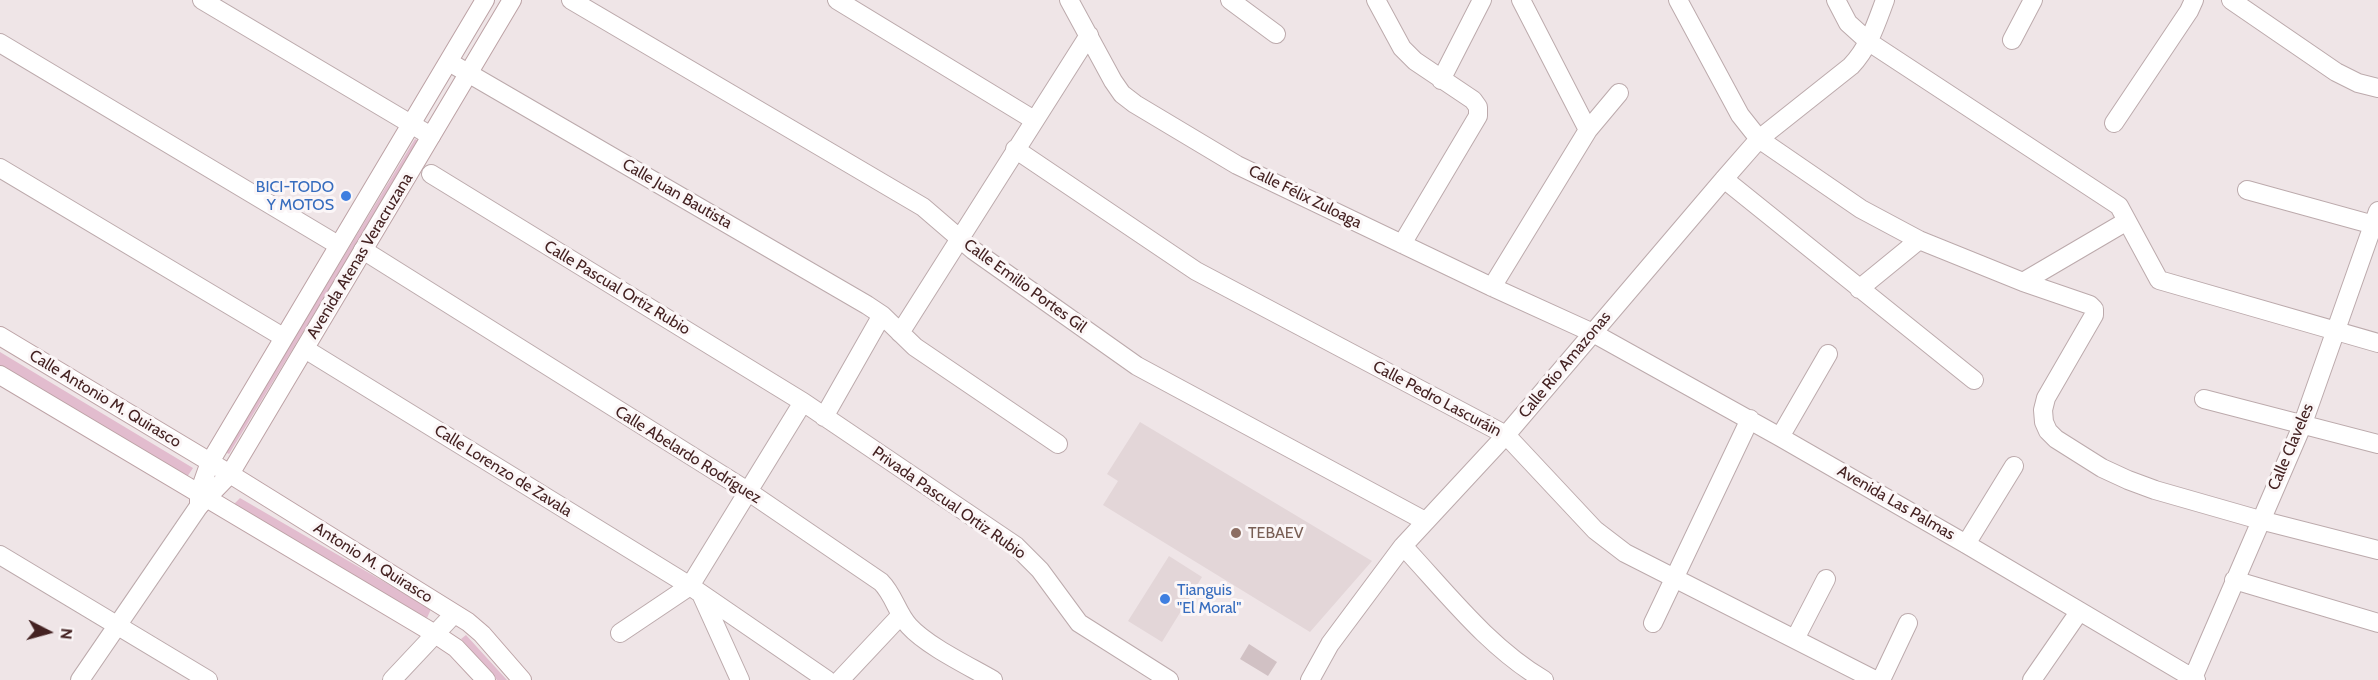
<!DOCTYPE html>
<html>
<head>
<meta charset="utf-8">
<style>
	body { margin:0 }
	#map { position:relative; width:2378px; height:680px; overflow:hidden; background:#efe5e7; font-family:Cabin,sans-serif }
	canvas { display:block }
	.north { position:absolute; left:18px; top:602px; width:60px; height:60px; -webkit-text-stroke:4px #fbf6f7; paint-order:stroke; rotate:96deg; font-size:16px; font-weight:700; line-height:24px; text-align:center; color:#422 }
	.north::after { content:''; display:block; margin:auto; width:21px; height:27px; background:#422; clip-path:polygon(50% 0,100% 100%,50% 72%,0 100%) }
</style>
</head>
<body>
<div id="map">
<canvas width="2378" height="680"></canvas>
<div class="north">N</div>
</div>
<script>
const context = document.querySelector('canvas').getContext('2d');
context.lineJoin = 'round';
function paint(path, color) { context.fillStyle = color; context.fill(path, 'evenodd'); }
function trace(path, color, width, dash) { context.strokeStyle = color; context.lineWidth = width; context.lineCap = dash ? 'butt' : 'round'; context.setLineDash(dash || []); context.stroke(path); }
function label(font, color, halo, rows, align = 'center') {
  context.font = font + ' Cabin,sans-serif'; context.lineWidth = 6; context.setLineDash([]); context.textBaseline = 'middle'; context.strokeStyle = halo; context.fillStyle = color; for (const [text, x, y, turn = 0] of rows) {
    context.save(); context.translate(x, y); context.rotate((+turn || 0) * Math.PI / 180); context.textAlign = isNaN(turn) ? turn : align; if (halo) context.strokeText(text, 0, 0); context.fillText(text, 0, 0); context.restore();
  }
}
paint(new Path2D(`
	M 1140,422 L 1372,561 L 1310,632 L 1103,505 L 1118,481 L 1107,474 Z
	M 1169,556 L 1202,577 L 1162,642 L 1128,621 Z`), '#e3d6d8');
paint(new Path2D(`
	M 415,139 L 419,141 L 229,454 L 225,452 Z
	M 0,352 L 193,468 L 185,480 L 0,369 Z
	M 240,498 L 431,609 L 427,618 L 233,505 Z
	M 466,635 L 507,680 L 497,680 L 461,639 Z`), '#e2bcce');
paint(new Path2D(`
	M 1249,644 L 1277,662 L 1268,676 L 1240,659 Z`), '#d1c1c4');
const street = new Path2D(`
	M 202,0 L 431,136
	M 571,0 L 923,207 L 973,250 L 1137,366 L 1425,521
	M 837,0 L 1034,120
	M 1069,0 L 1113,81 L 1122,94 L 1135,104 L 1237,165 L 1492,287 L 1593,333 L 1780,437 L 1966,544 L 2196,680
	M 1230,0 L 1276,34
	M 1376,0 L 1402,48 L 1415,61 L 1473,100 L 1478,107 L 1478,116 L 1402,244
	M 1521,0 L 1588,130
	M 1678,0 L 1740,115 L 1759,139 L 1861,209 L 1919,240 L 2023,282 L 2090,305 L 2094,309 L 2094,315 L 2046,398 L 2043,410 L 2044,422 L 2048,431 L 2056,439 L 2102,468 L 2128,480 L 2155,490 L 2260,520 L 2378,550
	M 1836,0 L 1848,23 L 1869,42 L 2119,206 L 2159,280 L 2378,343
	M 2231,0 L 2336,72 L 2358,83 L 2378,88
	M 2012,40 L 2033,0
	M 0,43 L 338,245
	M 449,62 L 867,305 L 882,315 L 915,347 L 1058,444
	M 1441,80 L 1482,0
	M 2114,123 L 2189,11 L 2194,0
	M 1015,149 L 1196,271 L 1506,435 L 1595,530 L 1625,553 L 1875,680
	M 0,168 L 283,337
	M 431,174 L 803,402 L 1016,546 L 1040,570 L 1079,623 L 1169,680
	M 1724,179 L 1974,380
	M 2247,190 L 2378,226
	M 363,250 L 749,492 L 881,582 C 894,595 897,613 909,626 C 927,646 969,666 993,680
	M 2023,282 L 2127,221
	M 1492,287 L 1588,130 L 1619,93
	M 1859,289 L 1919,240
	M 900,333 L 1089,35
	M 305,349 L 690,586 L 827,680
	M 2204,399 L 2378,444
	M 824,417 L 882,315
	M 1780,437 L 1828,354
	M 1966,544 L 2014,466
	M 1403,546 C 1447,593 1488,647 1544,680
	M 0,555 L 208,680
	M 2234,580 L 2378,623
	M 702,596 L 740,680
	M 1653,623 L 1750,419
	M 620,633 L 690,586 L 803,402
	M 1795,639 L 1826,579
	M 2193,678 L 2302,426 L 2378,211
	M 80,680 L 199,506
	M 392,680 L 454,614
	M 840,680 L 901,615
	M 1310,680 L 1330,644 L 1403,546 L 1506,435 L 1724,179 L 1759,139 L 1851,66 C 1869,47 1876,24 1885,0
	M 1881,680 L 1908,623
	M 2032,680 L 2079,612`);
const secondary = new Path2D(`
	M 0,336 L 230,474 L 468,622 L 482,634 L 522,680
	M 0,375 L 435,634 L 456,648 L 486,680
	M 199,506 L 230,474 L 512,0
	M 199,506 L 199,493 L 210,462 L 485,0`);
trace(street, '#bcaaac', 20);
trace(secondary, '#bca2a5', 20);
trace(street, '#fff', 18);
trace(secondary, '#fff', 18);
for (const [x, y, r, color] of [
	[346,196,6,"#3f7fe0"],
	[1236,533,6,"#8d6e63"],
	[1165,599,6,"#3f7fe0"]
]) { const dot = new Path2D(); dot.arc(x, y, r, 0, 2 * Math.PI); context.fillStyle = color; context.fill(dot); trace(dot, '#fbf6f7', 2); }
label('16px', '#366cbe', '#fbf6f7', [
	["BICI-TODO",334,187],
	["Y MOTOS",334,205],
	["Tianguis",1177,590,"left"],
	["\"El Moral\"",1177,608,"left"]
], 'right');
label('16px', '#422', '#fbf6f7', [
	["Calle Juan Bautista",677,194,30],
	["Calle Félix Zuloaga",1305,197,26],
	["Avenida Atenas Veracruzana",360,256,-59],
	["Calle Emilio Portes Gil",1025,286,36],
	["Calle Pascual Ortiz Rubio",617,288,31],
	["Calle Río Amazonas",1565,365,-50],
	["Calle Antonio M. Quirasco",105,399,31],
	["Calle Pedro Lascuráin",1437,399,28],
	["Calle Claveles",2291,447,-67],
	["Calle Abelardo Rodríguez",688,455,32],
	["Calle Lorenzo de Zavala",503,471,32],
	["Privada Pascual Ortiz Rubio",949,503,35],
	["Avenida Las Palmas",1896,503,30],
	["Antonio M. Quirasco",373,563,32]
]);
label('16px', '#785e54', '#fbf6f7', [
	["TEBAEV",1248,533]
], 'left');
</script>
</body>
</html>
